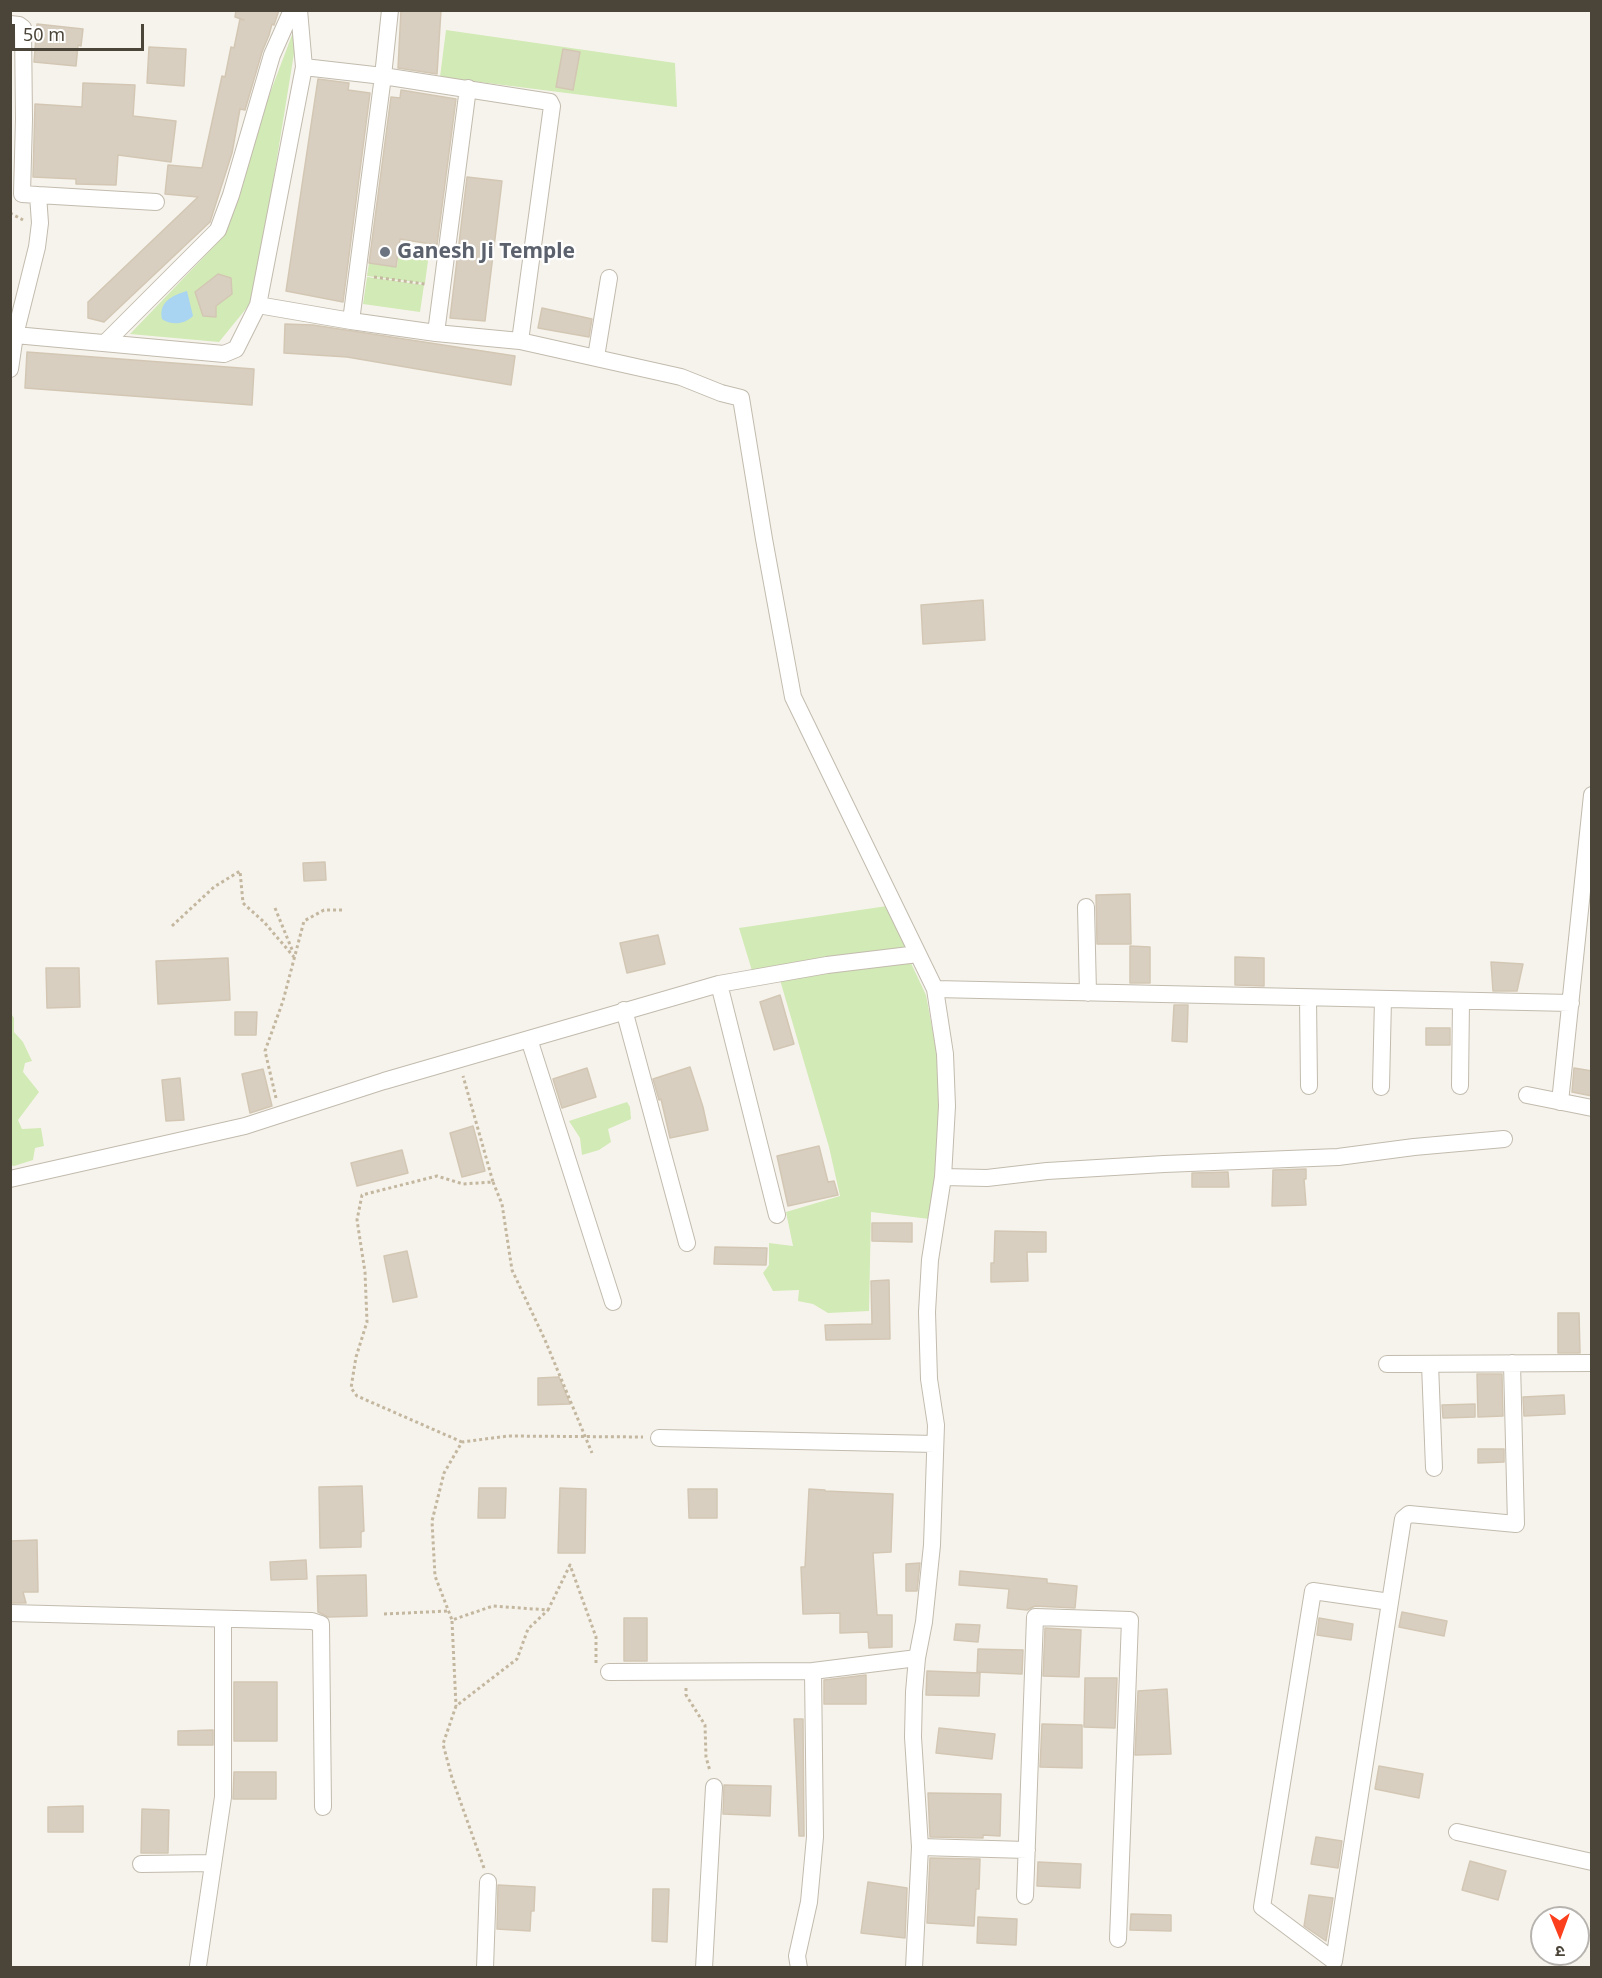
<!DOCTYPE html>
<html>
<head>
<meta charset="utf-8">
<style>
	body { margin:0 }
	#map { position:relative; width:1602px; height:1978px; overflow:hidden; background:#f6f3ec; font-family:"Noto Sans","Noto Sans Devanagari",sans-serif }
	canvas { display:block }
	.frame { position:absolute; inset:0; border:12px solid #4b4439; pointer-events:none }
	.north { position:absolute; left:1530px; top:1906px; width:60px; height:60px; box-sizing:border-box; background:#fff; border:2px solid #b7b4b0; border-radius:50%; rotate:179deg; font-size:16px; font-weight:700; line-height:24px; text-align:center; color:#4b4439 }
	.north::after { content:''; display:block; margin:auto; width:21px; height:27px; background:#fc3f1d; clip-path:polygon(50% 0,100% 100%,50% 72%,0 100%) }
	.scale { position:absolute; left:12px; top:24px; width:132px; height:27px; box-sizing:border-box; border:3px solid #4b4439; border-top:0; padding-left:8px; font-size:18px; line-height:21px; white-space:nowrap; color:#4b4439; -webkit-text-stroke:4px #fff; paint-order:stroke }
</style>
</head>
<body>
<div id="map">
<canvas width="1602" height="1978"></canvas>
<div class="frame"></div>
<div class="north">उ</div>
<div class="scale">50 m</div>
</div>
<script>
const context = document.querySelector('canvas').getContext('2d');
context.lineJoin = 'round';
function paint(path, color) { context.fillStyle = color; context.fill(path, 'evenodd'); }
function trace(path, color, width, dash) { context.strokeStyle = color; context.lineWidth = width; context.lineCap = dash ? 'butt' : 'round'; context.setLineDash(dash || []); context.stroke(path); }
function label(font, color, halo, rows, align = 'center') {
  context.font = font + ' "Noto Sans",sans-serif'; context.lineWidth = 4.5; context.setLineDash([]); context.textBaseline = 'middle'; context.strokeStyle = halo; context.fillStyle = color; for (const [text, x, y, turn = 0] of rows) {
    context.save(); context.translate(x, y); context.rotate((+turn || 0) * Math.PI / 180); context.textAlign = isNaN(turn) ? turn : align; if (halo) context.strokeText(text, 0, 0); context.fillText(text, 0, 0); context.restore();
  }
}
paint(new Path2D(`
	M 295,27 L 298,29 L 254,299 L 219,342 L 130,334 L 225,235 L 261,117 Z
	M 446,30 L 675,63 L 677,107 L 440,77 Z
	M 399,249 L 429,253 L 425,283 L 367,276 L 369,263 L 397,267 Z
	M 367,277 L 424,285 L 420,312 L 363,304 Z
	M 887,906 L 907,949 L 753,974 L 739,928 Z
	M 910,961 L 926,995 L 938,1060 L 940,1110 L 937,1174 L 930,1219 L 871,1212 L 869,1311 L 828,1313 L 813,1304 L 798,1301 L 799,1290 L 773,1291 L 763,1273 L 769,1265 L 769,1243 L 793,1246 L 786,1212 L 840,1196 L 829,1147 L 780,980 Z
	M 10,1012 L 14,1018 L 14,1032 L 23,1042 L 32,1061 L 25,1063 L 23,1072 L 39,1092 L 18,1120 L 22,1129 L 41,1128 L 44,1146 L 35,1148 L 33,1160 L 14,1166 L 10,1165 Z
	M 627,1102 L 630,1107 L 631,1119 L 608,1129 L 611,1142 L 599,1150 L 582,1155 L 580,1138 L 569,1121 Z`), '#d2eab5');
paint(new Path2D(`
	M 187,291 L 193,316 C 185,324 172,326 162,319 C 158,302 173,295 187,291 Z`), '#a9d4f2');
const building = new Path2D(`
	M 236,10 L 279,10 L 274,25 L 272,24 L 269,35 L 262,52 L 245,110 L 240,109 L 232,153 L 210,222 L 104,322 L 88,318 L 88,302 L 198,197 L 165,194 L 168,165 L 202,168 L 222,76 L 225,77 L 231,47 L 234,48 L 240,19 L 244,20 L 235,17 Z
	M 401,10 L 441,10 L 437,74 L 398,68 Z
	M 37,24 L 83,29 L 81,46 L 78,45 L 76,66 L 34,62 Z
	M 149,47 L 186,49 L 184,86 L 147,83 Z
	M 563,49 L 580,52 L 573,90 L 556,87 Z
	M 318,79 L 349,83 L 348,90 L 370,93 L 343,302 L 286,291 Z
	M 83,83 L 135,85 L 133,116 L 176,121 L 171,162 L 118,155 L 116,185 L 76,184 L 76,179 L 33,177 L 35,104 L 82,107 Z
	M 401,90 L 456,99 L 437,245 L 400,239 L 396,267 L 369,263 L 391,97 L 400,98 Z
	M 467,177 L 502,181 L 485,321 L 450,318 Z
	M 218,274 L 231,278 L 232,294 L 216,306 L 216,317 L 203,316 L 195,292 Z
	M 542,308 L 592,319 L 589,337 L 538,328 Z
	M 285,324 L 313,325 L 515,356 L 511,385 L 347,357 L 284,353 Z
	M 27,352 L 254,369 L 252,405 L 25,388 Z
	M 983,600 L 985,640 L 923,644 L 921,605 Z
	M 325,862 L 326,880 L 304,881 L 303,863 Z
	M 1130,894 L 1131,944 L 1097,944 L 1096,895 Z
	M 658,935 L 665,964 L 627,973 L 620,943 Z
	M 1130,946 L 1150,947 L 1150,983 L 1130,983 Z
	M 1235,957 L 1264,958 L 1264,986 L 1235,985 Z
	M 228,958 L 230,1000 L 158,1004 L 156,961 Z
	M 1491,962 L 1523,964 L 1517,991 L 1493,991 Z
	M 46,968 L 79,968 L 80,1007 L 47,1008 Z
	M 780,995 L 794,1044 L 774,1050 L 760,1002 Z
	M 1174,1005 L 1188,1005 L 1187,1042 L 1172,1041 Z
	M 235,1012 L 257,1012 L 256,1035 L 235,1035 Z
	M 1426,1028 L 1450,1028 L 1450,1045 L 1426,1045 Z
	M 690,1067 L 703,1107 L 708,1130 L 670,1138 L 661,1099 L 659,1100 L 653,1079 Z
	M 587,1068 L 596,1097 L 562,1108 L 553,1079 Z
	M 1574,1068 L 1592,1071 L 1592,1096 L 1572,1092 Z
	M 263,1069 L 272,1106 L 250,1113 L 242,1074 Z
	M 180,1078 L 184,1120 L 166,1121 L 162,1080 Z
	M 473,1126 L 485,1171 L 462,1177 L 450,1133 Z
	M 819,1146 L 828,1182 L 834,1181 L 838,1195 L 788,1206 L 777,1156 Z
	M 402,1150 L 408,1173 L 357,1186 L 351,1163 Z
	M 1306,1169 L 1306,1179 L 1304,1179 L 1306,1205 L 1272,1206 L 1273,1170 Z
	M 1228,1172 L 1229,1187 L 1192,1187 L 1192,1173 Z
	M 872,1223 L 912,1223 L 912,1242 L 872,1241 Z
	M 995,1231 L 1046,1232 L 1046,1252 L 1027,1252 L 1028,1281 L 991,1282 L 991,1263 L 994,1263 Z
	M 715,1247 L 767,1248 L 766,1265 L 714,1264 Z
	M 407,1251 L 417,1297 L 393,1302 L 384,1256 Z
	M 889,1280 L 890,1339 L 826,1340 L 825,1325 L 872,1324 L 871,1281 Z
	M 1558,1313 L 1579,1313 L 1580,1353 L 1558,1353 Z
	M 1477,1374 L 1502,1374 L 1503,1416 L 1478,1417 Z
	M 559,1377 L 570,1404 L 538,1405 L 538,1378 Z
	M 1564,1395 L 1565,1414 L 1524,1416 L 1523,1397 Z
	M 1475,1404 L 1475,1417 L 1443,1418 L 1442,1405 Z
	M 1478,1449 L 1504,1449 L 1504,1462 L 1478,1463 Z
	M 362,1486 L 364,1531 L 361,1532 L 361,1547 L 320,1548 L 319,1487 Z
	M 479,1488 L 506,1488 L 505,1518 L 478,1518 Z
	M 560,1488 L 586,1489 L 585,1553 L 558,1553 Z
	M 688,1489 L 717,1489 L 717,1518 L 689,1518 Z
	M 809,1489 L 825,1490 L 825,1491 L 893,1494 L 891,1552 L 873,1553 L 877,1615 L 892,1615 L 892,1647 L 869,1648 L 868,1632 L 840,1633 L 840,1613 L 803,1614 L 801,1567 L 805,1567 Z
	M 37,1540 L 38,1592 L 23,1592 L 26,1603 L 10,1603 L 10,1541 Z
	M 306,1560 L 307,1579 L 271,1580 L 270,1562 Z
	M 920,1563 L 917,1591 L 906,1591 L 906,1564 Z
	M 960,1571 L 1047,1579 L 1047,1583 L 1077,1586 L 1075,1608 L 1035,1606 L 1027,1610 L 1007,1608 L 1009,1589 L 959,1585 Z
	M 366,1575 L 367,1616 L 328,1617 L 318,1612 L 317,1576 Z
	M 1402,1612 L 1447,1621 L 1444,1636 L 1399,1627 Z
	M 624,1618 L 647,1618 L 647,1661 L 624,1661 Z
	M 1319,1618 L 1353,1624 L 1351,1640 L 1317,1635 Z
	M 956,1624 L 980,1625 L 978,1642 L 954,1640 Z
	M 1045,1628 L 1081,1630 L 1079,1677 L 1043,1676 Z
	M 978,1649 L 1023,1650 L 1022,1674 L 977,1672 Z
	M 927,1671 L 980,1673 L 979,1696 L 926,1695 Z
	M 866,1675 L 866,1704 L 824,1704 L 824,1680 Z
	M 1085,1678 L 1117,1678 L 1115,1728 L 1084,1727 Z
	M 234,1682 L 277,1682 L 277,1741 L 234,1741 Z
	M 1167,1689 L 1171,1754 L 1135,1755 L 1138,1691 Z
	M 794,1719 L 803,1719 L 804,1836 L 799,1836 Z
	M 1042,1724 L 1082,1725 L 1082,1768 L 1040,1767 Z
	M 939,1728 L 995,1734 L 992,1759 L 936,1753 Z
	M 213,1730 L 213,1745 L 178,1745 L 178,1731 Z
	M 1379,1766 L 1423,1774 L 1419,1798 L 1375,1789 Z
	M 234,1772 L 276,1772 L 276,1799 L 233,1799 Z
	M 724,1785 L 771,1786 L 770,1816 L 723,1814 Z
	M 928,1793 L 1001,1794 L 1000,1836 L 983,1835 L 983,1838 L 930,1837 Z
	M 83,1806 L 83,1832 L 48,1832 L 48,1807 Z
	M 142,1809 L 169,1810 L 168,1853 L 141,1853 Z
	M 1316,1837 L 1342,1841 L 1338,1868 L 1311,1864 Z
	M 930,1858 L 980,1859 L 979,1889 L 976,1889 L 974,1926 L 927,1923 Z
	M 1470,1861 L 1506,1871 L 1498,1900 L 1462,1890 Z
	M 1038,1862 L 1081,1864 L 1080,1888 L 1037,1886 Z
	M 868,1882 L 907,1888 L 905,1938 L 861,1933 Z
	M 498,1885 L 535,1887 L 534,1911 L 531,1911 L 530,1931 L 497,1929 Z
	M 653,1889 L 669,1889 L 667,1942 L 652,1941 Z
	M 1309,1895 L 1333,1898 L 1326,1941 L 1304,1926 Z
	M 1131,1914 L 1171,1915 L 1171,1931 L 1130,1930 Z
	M 978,1917 L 1017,1919 L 1016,1945 L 977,1943 Z`);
paint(building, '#d8cfc1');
trace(building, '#d3c7b4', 1.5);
const minor = new Path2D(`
	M 10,24 L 19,25 L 23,28 L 24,119 L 22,194 L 38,195 L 40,223 L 37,247 L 15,335 L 10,369
	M 304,67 L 383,76 L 550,102 L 552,106 L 520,341
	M 38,195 L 156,202
	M 258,305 L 351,321 L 436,333 L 520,341 L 681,377 L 721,393 L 741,398 L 764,539 L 793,697 L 935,989 L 945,1054 L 947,1106 L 943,1177 L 987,1178 L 1047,1171 L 1164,1164 L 1338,1157 L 1414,1147 L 1504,1139
	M 351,321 L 383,76 L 390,10
	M 436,333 L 468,88
	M 15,335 L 224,354 L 236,349 L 258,305 L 304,67 L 299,10
	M 105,343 L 218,230 L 231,195 L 272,55 L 292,10
	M 596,357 L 609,278
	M 1086,907 L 1088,993
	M 719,984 L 827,965 L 918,954
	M 935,989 L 1571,1003
	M 1308,998 L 1309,1086
	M 624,1010 L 687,1243
	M 529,1039 L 613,1302
	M 1460,1086 L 1461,1001
	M 1381,1087 L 1383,999
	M 1527,1095 L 1592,1108
	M 1560,1102 L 1592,795
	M 10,1179 L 245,1126 L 384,1081 L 719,984 L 777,1215
	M 1387,1364 L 1592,1363
	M 1430,1364 L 1434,1468
	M 659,1438 L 935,1444
	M 1390,1602 L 1313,1591 L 1262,1907 L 1334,1961 L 1403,1519 L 1409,1514 L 1516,1524 L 1512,1363
	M 10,1613 L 312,1621 L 321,1624 L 323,1807
	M 609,1672 L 813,1671
	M 1457,1832 L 1592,1862
	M 920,1847 L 1027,1850
	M 141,1864 L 213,1863
	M 1025,1896 L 1035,1617 L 1130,1620 L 1118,1939
	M 198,1966 L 223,1797 L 223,1619
	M 485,1968 L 488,1882
	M 704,1968 L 714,1787
	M 799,1968 L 797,1956 L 809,1902 L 815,1837 L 813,1671 L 917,1658
	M 914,1968 L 920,1847 L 913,1737 L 914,1692 L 917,1658 L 924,1622 L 932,1545 L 936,1425 L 929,1379 L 927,1312 L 930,1260 L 943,1177`);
trace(minor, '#c2bbae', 18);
trace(new Path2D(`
	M 10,213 L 23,220
	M 374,277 L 425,284
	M 275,908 L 293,952
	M 172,926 L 214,887 L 240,871 L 243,903 L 264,922 L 294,957
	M 276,1098 L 265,1051 L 283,1001 L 304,921 L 324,910 L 342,910
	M 493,1182 L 502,1204 L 512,1270 L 545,1340 L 592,1453
	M 462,1442 L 357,1396 L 351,1388 L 356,1357 L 367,1322 L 365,1272 L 357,1220 L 362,1195 L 437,1176 L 463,1184 L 493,1182 L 463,1076
	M 384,1614 L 449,1611
	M 452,1621 L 456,1706
	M 596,1663 L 596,1637 L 570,1565 L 548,1610 L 493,1606 L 452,1620 L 435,1576 L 432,1521 L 444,1473 L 462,1442 L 508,1436 L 643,1437
	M 686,1688 L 686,1695 L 705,1725 L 706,1757 L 710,1771
	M 484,1868 L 452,1778 L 443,1744 L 456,1706 L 517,1659 L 528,1629 L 548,1610`), '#c4b79f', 3, [3, 3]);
trace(minor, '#fff', 16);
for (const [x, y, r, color] of [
	[385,252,6,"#6b7280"]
]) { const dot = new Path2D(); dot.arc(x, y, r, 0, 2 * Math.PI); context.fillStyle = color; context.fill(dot); trace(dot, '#fff', 2); }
label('bold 21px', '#5b616d', '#fff', [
	["Ganesh Ji Temple",397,252]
], 'left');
</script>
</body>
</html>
